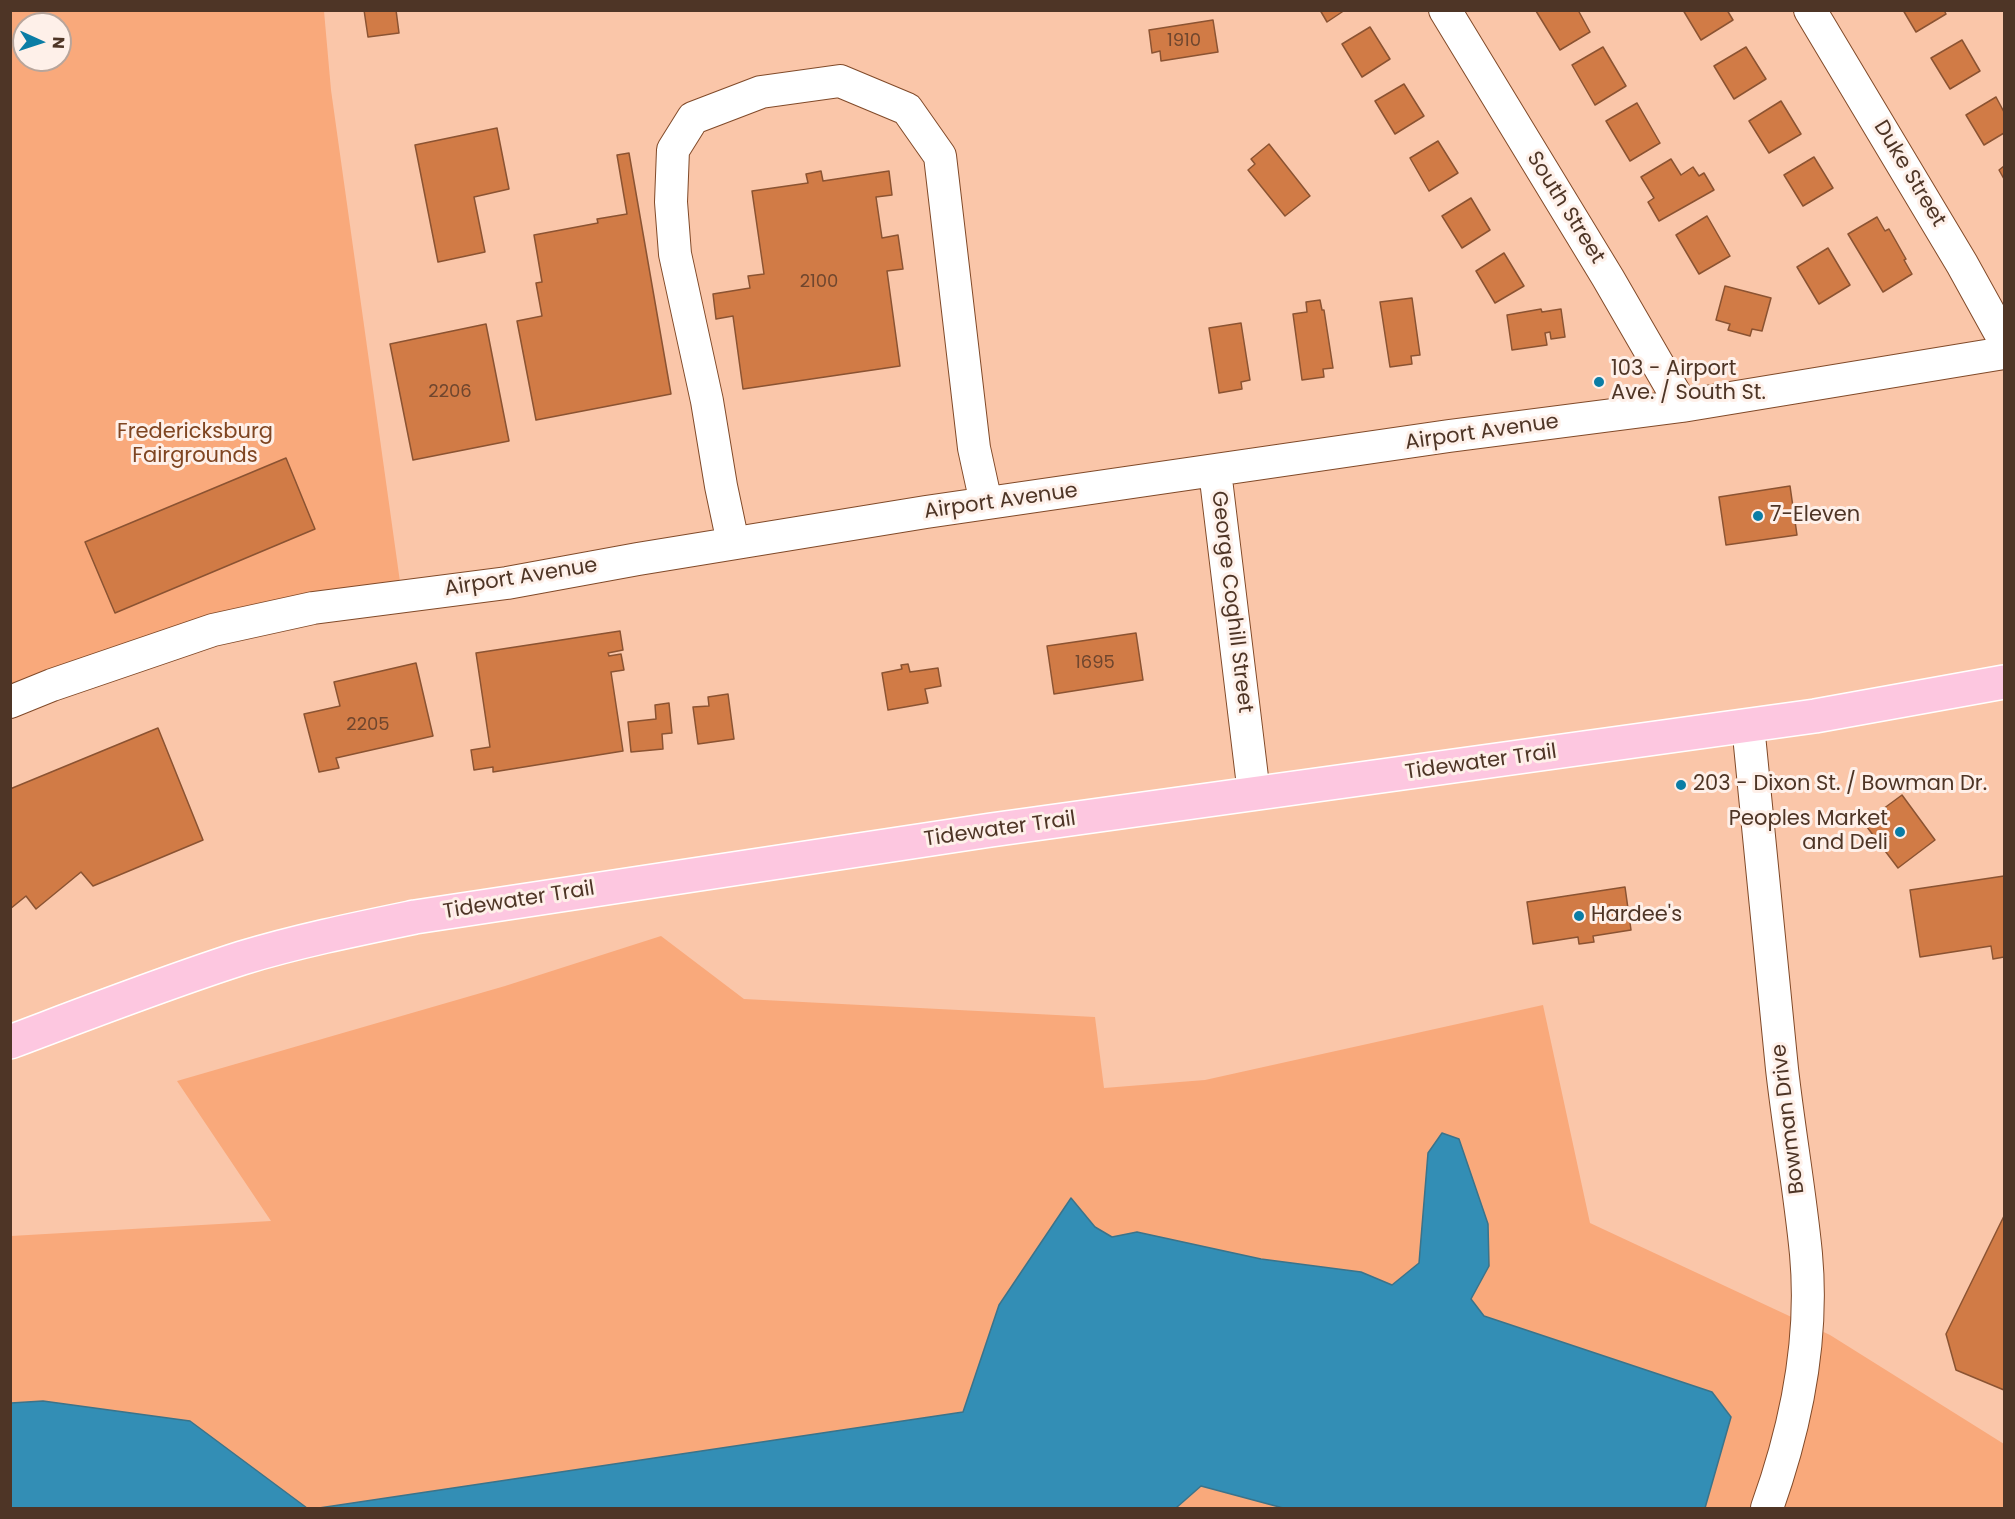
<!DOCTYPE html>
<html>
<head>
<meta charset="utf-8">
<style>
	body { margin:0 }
	#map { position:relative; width:2015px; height:1519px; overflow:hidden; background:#fac6a9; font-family:Poppins,sans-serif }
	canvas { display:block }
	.frame { position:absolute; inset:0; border:12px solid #4e3526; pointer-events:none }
	.north { position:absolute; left:12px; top:12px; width:60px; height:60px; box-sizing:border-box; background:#fef0e9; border:2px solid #b8a59b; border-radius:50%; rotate:93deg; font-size:16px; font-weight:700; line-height:24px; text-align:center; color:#4e3526 }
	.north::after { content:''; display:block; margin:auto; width:21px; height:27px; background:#0b7da5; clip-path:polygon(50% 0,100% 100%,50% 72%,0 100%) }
</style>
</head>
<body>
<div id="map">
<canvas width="2015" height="1519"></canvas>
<div class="frame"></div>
<div class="north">N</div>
</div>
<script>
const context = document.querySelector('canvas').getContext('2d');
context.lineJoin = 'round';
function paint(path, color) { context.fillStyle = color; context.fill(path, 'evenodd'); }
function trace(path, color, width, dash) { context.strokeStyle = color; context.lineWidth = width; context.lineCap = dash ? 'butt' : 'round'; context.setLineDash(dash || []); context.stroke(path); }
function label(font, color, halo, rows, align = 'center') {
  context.font = font + ' Poppins,sans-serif'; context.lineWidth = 6; context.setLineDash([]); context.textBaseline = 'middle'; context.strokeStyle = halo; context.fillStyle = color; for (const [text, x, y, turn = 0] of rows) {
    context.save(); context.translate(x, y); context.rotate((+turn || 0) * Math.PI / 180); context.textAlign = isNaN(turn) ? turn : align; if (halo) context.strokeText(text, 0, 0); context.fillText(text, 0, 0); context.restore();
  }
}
paint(new Path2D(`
	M 11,11 L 324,11 L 331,90 L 402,596 L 313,608 L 11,702 ZM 24,24 L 60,24 L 60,60 L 24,60 Z
	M 661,936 L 744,999 L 1095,1017 L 1104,1088 L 1205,1080 L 1543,1005 L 1590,1223 L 1830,1335 L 2004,1444 L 2004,1508 L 1705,1508 L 1731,1416 L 1712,1392 L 1484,1316 L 1471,1299 L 1489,1266 L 1428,1153 L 1419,1264 L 1392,1285 L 1361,1272 L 1261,1259 L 1137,1232 L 1112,1237 L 1095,1227 L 1072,1199 L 999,1305 L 963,1412 L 319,1508 L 307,1508 L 190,1421 L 43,1401 L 11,1403 L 11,1236 L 271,1221 L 177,1081 L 505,986 Z
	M 1201,1486 L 1283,1508 L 1177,1508 Z`), '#f9a97b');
const water = new Path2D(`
	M 1442,1133 L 1459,1139 L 1488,1224 L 1489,1266 L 1471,1299 L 1484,1316 L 1712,1392 L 1731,1417 L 1705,1508 L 1283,1508 L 1201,1486 L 1176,1508 L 319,1508 L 963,1412 L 999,1305 L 1071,1198 L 1095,1227 L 1112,1237 L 1137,1232 L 1261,1259 L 1361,1272 L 1392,1285 L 1419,1263 L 1428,1153 Z
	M 43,1401 L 190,1421 L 307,1508 L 11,1508 L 11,1403 Z`);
paint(water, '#338eb5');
trace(water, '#3b738a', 1.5);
const building = new Path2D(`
	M 364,10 L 396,10 L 399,33 L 368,37 Z
	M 1320,10 L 1345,10 L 1327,22 Z
	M 1578,10 L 1590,32 L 1560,50 L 1536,11 Z
	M 1683,10 L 1727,10 L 1733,20 L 1701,40 Z
	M 1903,10 L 1944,10 L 1946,14 L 1916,32 Z
	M 1213,20 L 1218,52 L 1161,61 L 1160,51 L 1152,53 L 1149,30 Z
	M 1370,27 L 1390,59 L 1362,77 L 1342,44 Z
	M 1962,40 L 1980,71 L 1950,89 L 1931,58 Z
	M 1603,47 L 1626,86 L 1595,105 L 1572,65 Z
	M 1746,47 L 1766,79 L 1734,99 L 1714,66 Z
	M 1404,84 L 1424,116 L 1395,134 L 1375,101 Z
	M 1996,97 L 2004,112 L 2004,133 L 1984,145 L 1966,115 Z
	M 1781,101 L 1801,134 L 1769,153 L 1749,121 Z
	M 1637,103 L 1660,143 L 1630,161 L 1606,121 Z
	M 497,128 L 509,189 L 474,197 L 485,252 L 438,262 L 415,145 Z
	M 1438,141 L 1458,173 L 1429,191 L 1410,158 Z
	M 1269,144 L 1310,196 L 1285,216 L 1248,170 L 1255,164 L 1251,159 Z
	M 629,153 L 671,394 L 536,420 L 517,321 L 542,316 L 536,283 L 542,282 L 534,235 L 598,223 L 597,219 L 627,214 L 617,155 Z
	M 1814,157 L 1833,188 L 1803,206 L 1784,175 Z
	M 1671,159 L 1681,175 L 1693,167 L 1699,176 L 1704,173 L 1714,190 L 1659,221 L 1648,202 L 1654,198 L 1641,177 Z
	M 2004,166 L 2004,179 L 1999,170 Z
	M 821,171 L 823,181 L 889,171 L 892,195 L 876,197 L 882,238 L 898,235 L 903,269 L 887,271 L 900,366 L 743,389 L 733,316 L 716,319 L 713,294 L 750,288 L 748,276 L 764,274 L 752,191 L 808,183 L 806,174 Z
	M 1471,198 L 1490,230 L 1462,248 L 1442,216 Z
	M 1707,216 L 1730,256 L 1699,274 L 1676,235 Z
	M 1877,217 L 1885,231 L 1889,229 L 1906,259 L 1904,260 L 1912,274 L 1883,292 L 1848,234 Z
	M 1828,248 L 1850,285 L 1819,304 L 1797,267 Z
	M 1504,253 L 1524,286 L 1495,303 L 1476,271 Z
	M 1725,286 L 1771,298 L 1762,331 L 1752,329 L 1750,336 L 1728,330 L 1730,324 L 1716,320 Z
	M 1412,298 L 1420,355 L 1411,356 L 1412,364 L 1390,367 L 1380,302 Z
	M 1320,300 L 1322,310 L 1324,310 L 1333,368 L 1323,369 L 1324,377 L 1302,380 L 1293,314 L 1307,312 L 1306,302 Z
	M 1541,309 L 1542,312 L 1561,309 L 1565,337 L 1551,339 L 1550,332 L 1545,333 L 1547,345 L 1512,350 L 1507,315 Z
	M 1241,323 L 1250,380 L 1241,382 L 1242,389 L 1219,393 L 1209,328 Z
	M 486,324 L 509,441 L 413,460 L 390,344 Z
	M 286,458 L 315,529 L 115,613 L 85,542 Z
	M 1790,486 L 1797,535 L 1726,545 L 1719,497 Z
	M 620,631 L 623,650 L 608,653 L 609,656 L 621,654 L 624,670 L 611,672 L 623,751 L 493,772 L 493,767 L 474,770 L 471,750 L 490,747 L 476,653 Z
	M 1136,633 L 1143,680 L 1054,694 L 1047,646 Z
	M 416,663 L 433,736 L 336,758 L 339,768 L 319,772 L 304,714 L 340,706 L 334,682 Z
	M 908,664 L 910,672 L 938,668 L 941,686 L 925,689 L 928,703 L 888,710 L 882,673 L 902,669 L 901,665 Z
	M 728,694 L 734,739 L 698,744 L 693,707 L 709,706 L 708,697 Z
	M 669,703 L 672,733 L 662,734 L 663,749 L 631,752 L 628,722 L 656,719 L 655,705 Z
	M 158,728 L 203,840 L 93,886 L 81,872 L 36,909 L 26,896 L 10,909 L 10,789 Z
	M 1902,795 L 1935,840 L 1898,868 L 1864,823 Z
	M 2004,876 L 2004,957 L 1993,959 L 1991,946 L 1920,957 L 1910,890 Z
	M 1625,887 L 1631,930 L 1593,936 L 1594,942 L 1579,944 L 1578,937 L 1533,944 L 1527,902 Z
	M 2004,1216 L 2004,1390 L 1956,1370 L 1946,1334 Z`);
paint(building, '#d17b46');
trace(building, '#8b5332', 1.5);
const minor = new Path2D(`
	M 1445,10 L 1608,278 L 1682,406
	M 1810,10 L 1962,264 L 2004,340
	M 1215,471 L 1254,794
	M 733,543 L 721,486 L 707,401 L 675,254 L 671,202 L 673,150 L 693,118 L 761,92 L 840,81 L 907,109 L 940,156 L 974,448 L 986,503
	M 10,702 L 52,685 L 213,630 L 313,608 L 507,583 L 638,559 L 926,512 L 1449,436 L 1682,406 L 2004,353
	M 1748,725 C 1760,840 1770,955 1782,1069 C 1789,1131 1800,1192 1806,1254 C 1814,1341 1796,1427 1767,1508`);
const major = new Path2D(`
	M 10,1042 C 87,1013 164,983 242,958 C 298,941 357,929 415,917 L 991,830 L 1815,716 L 2004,682`);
trace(minor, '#814a29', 34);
trace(major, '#fff', 36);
trace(minor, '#fff', 32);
trace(major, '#fdc7e0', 33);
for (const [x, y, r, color] of [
	[1599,382,6,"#0b7da5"],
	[1758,516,6,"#0b7da5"],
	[1681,785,6,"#0b7da5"],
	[1900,832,6,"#0b7da5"],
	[1579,916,6,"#0b7da5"]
]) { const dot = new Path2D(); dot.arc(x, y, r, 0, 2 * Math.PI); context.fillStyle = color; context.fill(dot); trace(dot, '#fef0e9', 2); }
label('18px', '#6f462e', null, [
	["1910",1184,41],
	["2100",819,282],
	["2206",450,392],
	["1695",1095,663],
	["2205",368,725]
]);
label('21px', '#4e3526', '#fef0e9', [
	["Duke Street",1909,174,59],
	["South Street",1565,208,58],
	["Airport Avenue",1482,433,-8],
	["Airport Avenue",1001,502,-8],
	["Airport Avenue",521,578,-9],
	["George Coghill Street",1231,602,83],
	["Tidewater Trail",1481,763,-8],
	["Tidewater Trail",1000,830,-8],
	["Tidewater Trail",519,901,-9],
	["Bowman Drive",1789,1119,-97]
]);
label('21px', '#4e3526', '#fef0e9', [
	["103 - Airport",1611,370],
	["Ave. / South St.",1611,394],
	["7-Eleven",1770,516],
	["203 - Dixon St. / Bowman Dr.",1693,785],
	["Peoples Market",1888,820,"right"],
	["and Deli",1888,844,"right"],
	["Hardee's",1591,916]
], 'left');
label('21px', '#7f4521', '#fef0e9', [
	["Fredericksburg",195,433],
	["Fairgrounds",195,457]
]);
</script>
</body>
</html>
